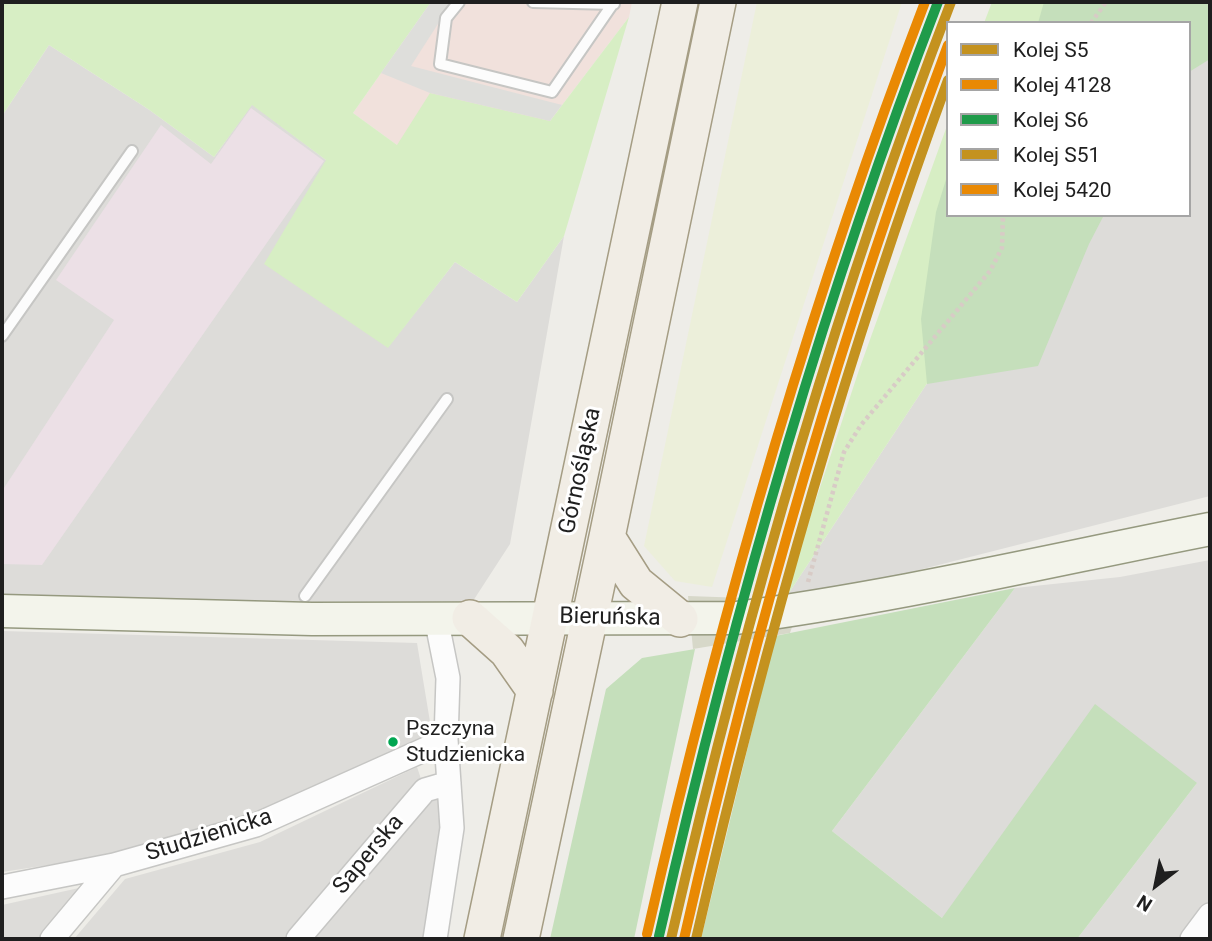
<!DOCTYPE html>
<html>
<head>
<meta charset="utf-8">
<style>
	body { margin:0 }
	#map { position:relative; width:1212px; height:941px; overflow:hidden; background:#eeede8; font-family:Roboto,sans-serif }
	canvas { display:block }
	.frame { position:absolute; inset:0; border:4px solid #1f1f1f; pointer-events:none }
	.legend { position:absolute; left:946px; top:21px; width:245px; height:196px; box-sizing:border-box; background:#fff; border:2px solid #a5a5a5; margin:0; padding:9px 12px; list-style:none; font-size:21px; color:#1f1f1f }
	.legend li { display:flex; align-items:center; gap:14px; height:35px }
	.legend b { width:35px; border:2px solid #a5a5a5 }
	.north { position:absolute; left:1121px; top:850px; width:70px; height:70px; -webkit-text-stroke:5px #fff; paint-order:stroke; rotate:212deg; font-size:19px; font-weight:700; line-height:28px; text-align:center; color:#1f1f1f }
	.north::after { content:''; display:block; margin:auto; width:24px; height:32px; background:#1f1f1f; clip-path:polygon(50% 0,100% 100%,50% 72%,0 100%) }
</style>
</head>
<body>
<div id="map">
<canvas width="1212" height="941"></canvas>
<div class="frame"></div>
<ul class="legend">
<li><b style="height:9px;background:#c4921f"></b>Kolej S5</li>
<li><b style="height:9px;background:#e98903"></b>Kolej 4128</li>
<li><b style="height:9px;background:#1f9b4a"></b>Kolej S6</li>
<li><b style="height:9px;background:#c4921f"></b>Kolej S51</li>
<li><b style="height:9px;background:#e98903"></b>Kolej 5420</li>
</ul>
<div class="north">N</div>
</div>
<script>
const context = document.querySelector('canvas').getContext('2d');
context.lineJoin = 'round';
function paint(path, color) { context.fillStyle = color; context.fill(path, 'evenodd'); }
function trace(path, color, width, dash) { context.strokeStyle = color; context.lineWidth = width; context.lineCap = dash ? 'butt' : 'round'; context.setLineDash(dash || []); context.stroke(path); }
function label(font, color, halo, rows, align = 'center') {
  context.font = font + ' Roboto,sans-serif'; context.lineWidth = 6; context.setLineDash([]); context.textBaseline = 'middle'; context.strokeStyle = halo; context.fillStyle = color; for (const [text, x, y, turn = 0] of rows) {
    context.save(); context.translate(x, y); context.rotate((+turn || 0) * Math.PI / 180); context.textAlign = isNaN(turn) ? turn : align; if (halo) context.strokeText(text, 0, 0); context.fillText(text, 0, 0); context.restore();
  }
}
paint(new Path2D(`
	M 1210,2 L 1210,496 L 781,605 L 1038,215 L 1189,215 L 1189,23 Z
	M 49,45 L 148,109 L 214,157 L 252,104 L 326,160 L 388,347 L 455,262 L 517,302 L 564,236 L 510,544 L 473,601 L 315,602 L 2,596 L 2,116 Z
	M 1210,560 L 1210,939 L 1077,939 L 1197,783 L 942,918 L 832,831 L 1015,588 L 1120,577 Z
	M 2,631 L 417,643 L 432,734 L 256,813 L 115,855 L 2,872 Z
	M 417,767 L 421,779 L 285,939 L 74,939 L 125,879 L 260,842 Z
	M 441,797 L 442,831 L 424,939 L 312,939 L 429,800 Z
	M 88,886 L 44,939 L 2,939 L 2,905 Z`), '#dddcd9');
paint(new Path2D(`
	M 431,2 L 632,2 L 629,17 L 550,121 L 397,145 L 353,113 Z`), '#f1e1dc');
paint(new Path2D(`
	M 251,108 L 324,161 L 42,565 L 2,564 L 2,491 L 114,320 L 56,280 L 161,125 L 211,164 Z`), '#ece0e6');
paint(new Path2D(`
	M 688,596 L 801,600 L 790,633 L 693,649 Z`), '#d7d8c9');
paint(new Path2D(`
	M 757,2 L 902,2 L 712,587 L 675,581 L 644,546 Z`), '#ecefda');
paint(new Path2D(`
	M 2,2 L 431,2 L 353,113 L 397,145 L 430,93 L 550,121 L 629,17 L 564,236 L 517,302 L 455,262 L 388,348 L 264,264 L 326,160 L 252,105 L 214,157 L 148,109 L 49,45 L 2,116 Z
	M 992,2 L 1179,2 L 1165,23 L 984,23 Z
	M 948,123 L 948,215 L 1038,215 L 781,605 L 859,370 Z`), '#d7eec4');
paint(new Path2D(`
	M 1044,2 L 1210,2 L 1210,59 L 1189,72 L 1189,23 L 1038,23 Z
	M 948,173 L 948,215 L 1104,215 L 1089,244 L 1038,366 L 927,384 L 921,319 L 936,212 Z
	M 1015,588 L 832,831 L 942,918 L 1095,704 L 1197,783 L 1077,939 L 701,939 L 775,636 Z
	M 695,649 L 634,939 L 550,939 L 606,689 L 642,658 Z`), '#c5dfbb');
paint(new Path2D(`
	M 431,2 L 452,2 L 411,66 L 562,105 L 550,121 L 430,93 L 381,73 Z`), '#dededb');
const lane = new Path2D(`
	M 459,2 L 446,18 L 440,64 L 552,92 L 614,2
	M 533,2 L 614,4
	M 2,336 L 132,151
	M 305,596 L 447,399`);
const street = new Path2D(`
	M 2,887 L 114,865 L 256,825 L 446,740
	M 52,939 L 114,865
	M 298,939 L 425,790 L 449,783
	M 435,939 L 452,828 L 446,740 L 448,678 L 436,618
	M 1192,939 L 1210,915`);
const secondary = new Path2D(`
	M 2,611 L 312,619 L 736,618 C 895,597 1052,560 1210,529`);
const primary = new Path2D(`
	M 607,537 L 636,583 L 680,619
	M 470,618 L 507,651 L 535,691
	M 482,939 L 680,2
	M 521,939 L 607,537 L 718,2`);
trace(lane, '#c6c6c4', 14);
trace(street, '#c6c6c4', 26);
trace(secondary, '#95997f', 35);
trace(primary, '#a59d84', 38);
trace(new Path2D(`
	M 1091,23 L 1106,2
	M 808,582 L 844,452 L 861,425 L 990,271 L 1002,248 L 1003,215`), '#d8cbc6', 4.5, [3.5, 3.5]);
trace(lane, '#fcfcfc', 10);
trace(street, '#fcfcfc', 23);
trace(secondary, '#f3f4eb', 32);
trace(primary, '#f1ede5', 35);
trace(new Path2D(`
	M 671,939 C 744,621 834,306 951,2`), '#c4921f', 10);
trace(new Path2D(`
	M 684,939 C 753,636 839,336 948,45`), '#e98903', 10);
trace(new Path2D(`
	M 659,936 C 731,620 821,305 938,2`), '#1f9b4a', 10);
trace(new Path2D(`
	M 696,939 C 763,648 845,360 948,80`), '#c4921f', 10);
trace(new Path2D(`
	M 647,934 C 719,618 809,304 925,2`), '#e98903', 10);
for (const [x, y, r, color] of [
	[393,742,6,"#00a651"]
]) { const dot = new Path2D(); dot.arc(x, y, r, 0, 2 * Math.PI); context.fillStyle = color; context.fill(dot); trace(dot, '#fff', 2.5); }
label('21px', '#1f1f1f', '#fff', [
	["Pszczyna",406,730],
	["Studzienicka",406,756]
], 'left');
label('23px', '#1f1f1f', '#fff', [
	["Górnośląska",581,471,-78],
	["Bieruńska",610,618,1],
	["Studzienicka",209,836,-17],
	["Saperska",369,855,-50]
]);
</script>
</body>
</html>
